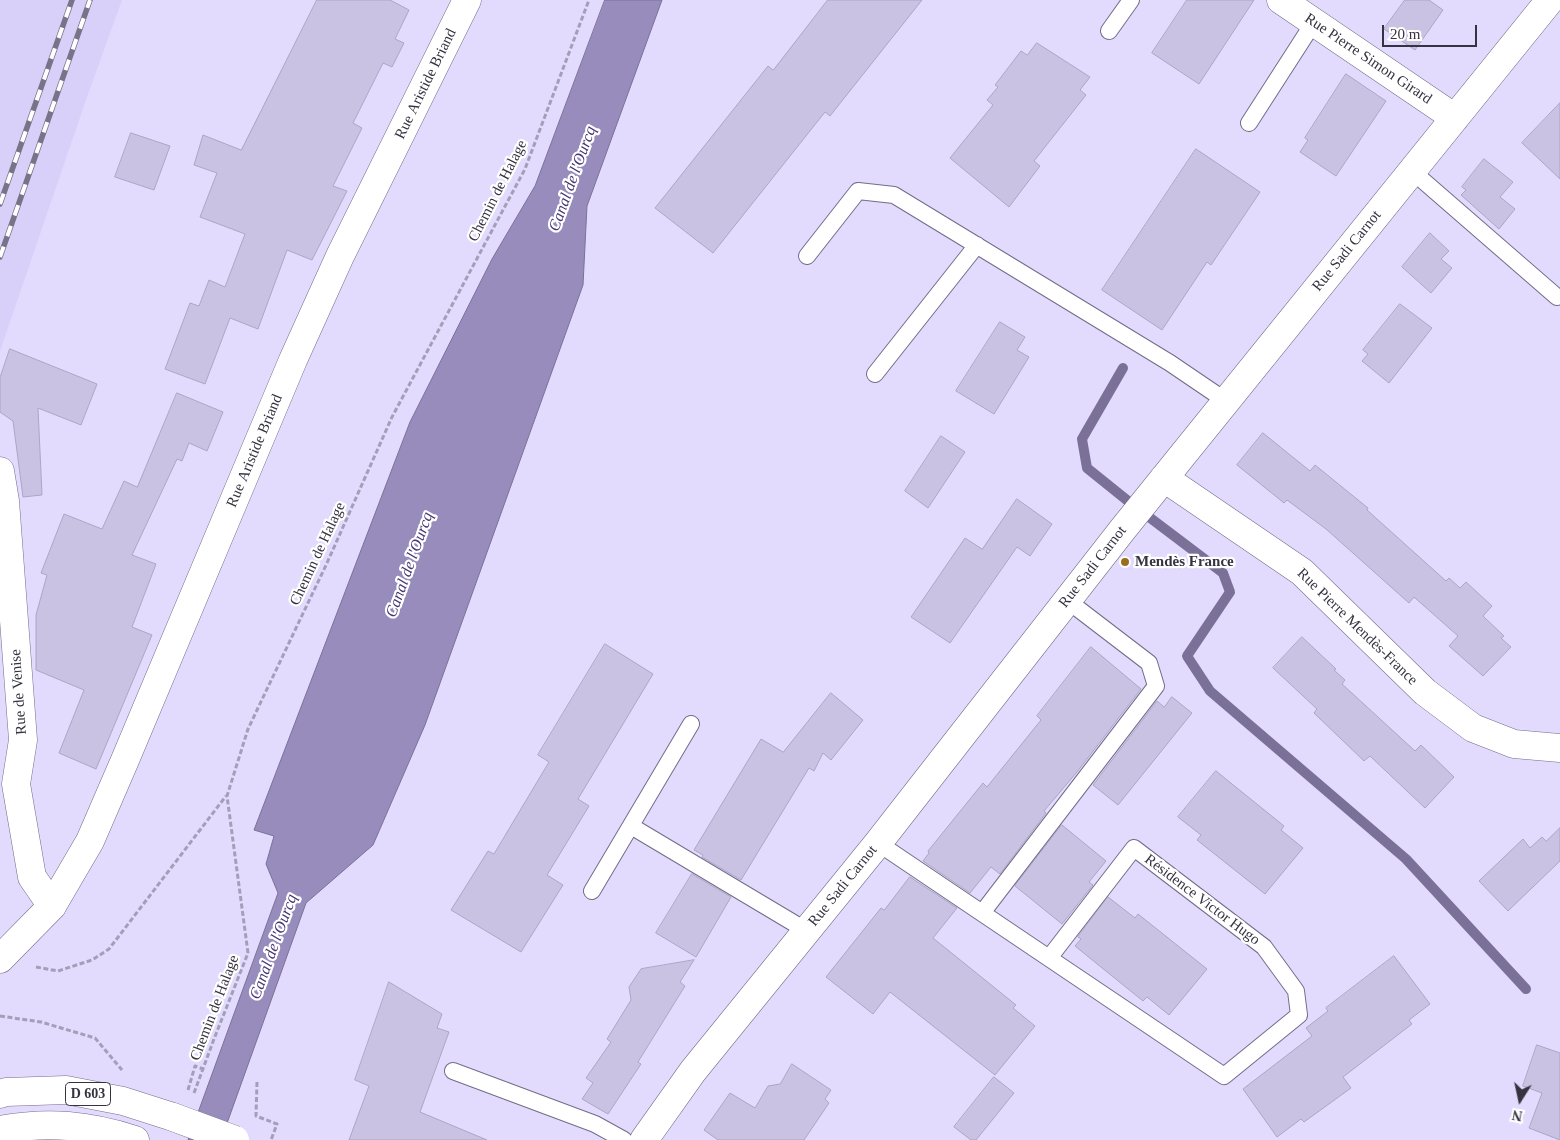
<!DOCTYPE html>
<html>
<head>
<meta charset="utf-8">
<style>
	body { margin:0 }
	#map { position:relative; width:1560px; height:1140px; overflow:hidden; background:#e2dbfd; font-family:Georgia,serif }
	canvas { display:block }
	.north { position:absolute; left:1495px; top:1075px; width:50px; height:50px; -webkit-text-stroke:4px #fff; paint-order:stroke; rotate:190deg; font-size:14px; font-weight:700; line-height:20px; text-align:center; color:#363340 }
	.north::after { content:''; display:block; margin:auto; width:18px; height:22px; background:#363340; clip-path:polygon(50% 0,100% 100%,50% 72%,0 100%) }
	.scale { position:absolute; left:1382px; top:25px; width:95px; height:22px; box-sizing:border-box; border:2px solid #363340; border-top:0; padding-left:6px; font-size:15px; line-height:18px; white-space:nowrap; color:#363340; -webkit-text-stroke:4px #fff; paint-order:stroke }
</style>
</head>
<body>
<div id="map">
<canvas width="1560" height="1140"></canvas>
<div class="north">N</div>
<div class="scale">20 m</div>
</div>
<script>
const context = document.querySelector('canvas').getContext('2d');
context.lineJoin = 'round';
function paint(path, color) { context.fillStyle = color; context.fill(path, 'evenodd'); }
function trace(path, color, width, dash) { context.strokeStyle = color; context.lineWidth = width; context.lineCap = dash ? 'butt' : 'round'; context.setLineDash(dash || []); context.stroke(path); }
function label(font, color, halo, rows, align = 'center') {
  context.font = font + ' Georgia,serif'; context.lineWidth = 4.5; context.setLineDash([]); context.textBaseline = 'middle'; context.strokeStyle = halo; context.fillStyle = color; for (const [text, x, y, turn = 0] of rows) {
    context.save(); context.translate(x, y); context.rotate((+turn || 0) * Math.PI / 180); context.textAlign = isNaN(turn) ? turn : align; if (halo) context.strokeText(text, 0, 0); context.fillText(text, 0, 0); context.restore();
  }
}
paint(new Path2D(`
	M 0,0 L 122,0 L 86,100 L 0,351 Z`), '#d9d0f9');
const water = new Path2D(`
	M 605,0 L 662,0 L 587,206 L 583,285 L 425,725 L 373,845 L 306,903 L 221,1140 L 188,1140 L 278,893 L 266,864 L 274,836 L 254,830 L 410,422 L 492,259 L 535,186 Z`);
paint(water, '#988cbd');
trace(water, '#7b7198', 1);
trace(new Path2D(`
	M 1123,368 L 1082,439 L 1087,468 L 1128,501
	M 1149,517 L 1223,573 L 1230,592 L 1187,656 L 1210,691 L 1406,859 L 1526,989`), '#7b7198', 10);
const building = new Path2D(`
	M 317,0 L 390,0 L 409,10 L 395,39 L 404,43 L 392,67 L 383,63 L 353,123 L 362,128 L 333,186 L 347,191 L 312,260 L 287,250 L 258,329 L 230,318 L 205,384 L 165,369 L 190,303 L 199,306 L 209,280 L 225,287 L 245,234 L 200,217 L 217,173 L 194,165 L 203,135 L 241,150 Z
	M 828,0 L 922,0 L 830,116 L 825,112 L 713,253 L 655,208 L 768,66 L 773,70 Z
	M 1187,0 L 1254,0 L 1199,84 L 1152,53 Z
	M 1405,0 L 1429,0 L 1443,10 L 1415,50 L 1384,29 Z
	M 1037,43 L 1090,77 L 1080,90 L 1086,95 L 1034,161 L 1040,166 L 1009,207 L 950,158 L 993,105 L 987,100 L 998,87 L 995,85 L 1021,51 L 1027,55 Z
	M 1346,74 L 1386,101 L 1336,176 L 1300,152 L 1308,140 L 1305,138 Z
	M 1560,103 L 1560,179 L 1522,143 Z
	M 131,133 L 170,146 L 154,190 L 115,177 Z
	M 1196,149 L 1260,192 L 1211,265 L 1207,262 L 1162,330 L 1102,290 Z
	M 1484,159 L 1513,182 L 1500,197 L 1515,209 L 1499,229 L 1461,195 L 1466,190 L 1462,187 Z
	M 1430,233 L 1449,251 L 1441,259 L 1452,268 L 1431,293 L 1402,267 Z
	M 1400,304 L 1432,328 L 1389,383 L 1362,361 L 1368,354 L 1363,350 Z
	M 1000,322 L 1025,337 L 1017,350 L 1029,357 L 994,414 L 956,391 Z
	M 10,349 L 97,384 L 81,425 L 38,408 L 42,495 L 23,497 L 13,421 L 0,412 L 0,378 Z
	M 177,393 L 223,412 L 207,451 L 189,443 L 182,461 L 177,459 L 132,555 L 156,564 L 132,627 L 152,635 L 96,769 L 59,753 L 84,690 L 36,670 L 36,615 L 47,575 L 41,573 L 64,514 L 102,529 L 124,481 L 137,487 Z
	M 1263,433 L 1310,471 L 1315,465 L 1368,508 L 1367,510 L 1446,581 L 1449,578 L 1460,588 L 1466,582 L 1492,606 L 1483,616 L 1504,636 L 1501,638 L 1511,647 L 1483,676 L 1449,646 L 1458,636 L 1414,597 L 1409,603 L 1326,529 L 1287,500 L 1284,503 L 1237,465 Z
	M 941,436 L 965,452 L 928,508 L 905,491 Z
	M 1017,499 L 1052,524 L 1030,556 L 1017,547 L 950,643 L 911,617 L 965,538 L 982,549 Z
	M 1302,637 L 1336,669 L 1334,670 L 1345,680 L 1342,684 L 1415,751 L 1421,745 L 1454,777 L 1425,808 L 1370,756 L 1364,761 L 1314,713 L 1317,709 L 1273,668 Z
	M 605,644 L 653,674 L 578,799 L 589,806 L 547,875 L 563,885 L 521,952 L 451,910 L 488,851 L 494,854 L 549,762 L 538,755 Z
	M 1091,647 L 1141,689 L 1077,772 L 1044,811 L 1046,813 L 1000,874 L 991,867 L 970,893 L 923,861 L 929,853 L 928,851 L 983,783 L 987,787 L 1041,720 L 1037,716 Z
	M 831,693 L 863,720 L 831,760 L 823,753 L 814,771 L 809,768 L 741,880 L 702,857 L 703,855 L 694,850 L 761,739 L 783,752 Z
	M 1172,697 L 1192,713 L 1118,805 L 1093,785 L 1157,701 L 1164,707 Z
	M 1216,771 L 1284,826 L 1281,830 L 1303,848 L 1265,894 L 1197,840 L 1201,835 L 1178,817 Z
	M 1062,825 L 1106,861 L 1089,882 L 1093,885 L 1062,924 L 1015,886 Z
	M 1560,828 L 1560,861 L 1508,911 L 1479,881 L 1523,839 L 1530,848 L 1542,837 L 1546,841 Z
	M 692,874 L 731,897 L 696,957 L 656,933 Z
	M 910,877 L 957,908 L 933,938 L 1016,1005 L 1013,1008 L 1035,1026 L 995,1075 L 890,992 L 873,1014 L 826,977 L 881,908 L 884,910 Z
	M 1108,897 L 1135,918 L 1138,914 L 1207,969 L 1169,1015 L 1147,997 L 1143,1001 L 1075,946 L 1081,939 L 1078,937 Z
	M 1394,956 L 1430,1004 L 1409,1020 L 1412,1024 L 1343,1077 L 1351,1088 L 1304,1122 L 1301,1119 L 1277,1137 L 1243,1089 L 1312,1036 L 1306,1028 L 1328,1011 L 1326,1008 Z
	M 694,960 L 680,982 L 685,986 L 638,1062 L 641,1064 L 608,1114 L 582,1099 L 593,1083 L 586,1078 L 611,1042 L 607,1039 L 631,1000 L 629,987 L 641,969 Z
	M 389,982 L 442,1014 L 437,1028 L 449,1032 L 420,1112 L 487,1140 L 349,1140 L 369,1086 L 355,1080 Z
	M 1537,1045 L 1560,1053 L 1560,1140 L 1529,1128 L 1542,1093 L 1523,1086 Z
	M 792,1064 L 831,1090 L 825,1099 L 829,1103 L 804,1140 L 718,1140 L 704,1130 L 730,1093 L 755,1108 L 768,1086 L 780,1084 Z
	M 994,1077 L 1014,1093 L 976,1140 L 971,1140 L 954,1127 Z`);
paint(building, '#c9c2e2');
trace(building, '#aca5c5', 1);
const lane = new Path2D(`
	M 1109,31 L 1131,0
	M 1249,123 L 1314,22
	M 1412,171 L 1557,297
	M 807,256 L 858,191 L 894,195 L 1170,363 L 1226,401
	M 875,374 L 977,245
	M 631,826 L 807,931
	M 878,843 L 1224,1076 L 1299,1015 L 1296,991 L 1264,947 L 1134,848 L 1049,958
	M 592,891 L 691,724
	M 982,913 L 1156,686 L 1149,663 L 1068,601
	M 453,1071 L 595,1124 L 624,1140`);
const street = new Path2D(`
	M 1281,0 L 1455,118
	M 0,471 L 5,501 L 23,740 L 16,784 L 32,877 L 52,906 L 90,841 L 125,760 L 293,360 L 340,256 L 467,0
	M 1164,478 L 1302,572 L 1425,692 L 1473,728 L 1514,744 L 1560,748
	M 644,1140 L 693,1071 L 878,843 L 1123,529 L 1550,0`);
const secondary = new Path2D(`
	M 0,959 L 52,906`);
const primary = new Path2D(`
	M 0,1094 L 6,1092 L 66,1090 L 123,1101 L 173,1117
	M 0,1130 C 48,1121 89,1125 135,1140`);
trace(lane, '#736c89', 18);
trace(street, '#736c89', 29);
trace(secondary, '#736c89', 29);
trace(primary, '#736c89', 29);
trace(new Path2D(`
	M 36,967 L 58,971 L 92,960 L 109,949 L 226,796
	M 0,1016 L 41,1022 L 95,1038 L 122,1070
	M 257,1082 L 256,1116 L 277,1124 L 271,1140
	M 188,1090 L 195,1066 L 203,1069
	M 194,1093 L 214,1039 L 248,953 L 227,796 L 248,729 L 327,563 L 392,417 L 525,169 L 589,0`), '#a49fb9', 3, [5, 2.5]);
trace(lane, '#fff', 16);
trace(street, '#fff', 28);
trace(secondary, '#fff', 28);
trace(primary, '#fff', 28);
const rail = new Path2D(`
	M 0,204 L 72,0
	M 0,257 L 90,0`);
trace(rail, '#777388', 5.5);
trace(rail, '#fff', 4, [11]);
const primaryBridge = new Path2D(`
	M 173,1117 L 235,1140`);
trace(primaryBridge, '#736c89', 29, []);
trace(primaryBridge, '#fff', 28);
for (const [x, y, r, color] of [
	[1125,562,5,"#996e1c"]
]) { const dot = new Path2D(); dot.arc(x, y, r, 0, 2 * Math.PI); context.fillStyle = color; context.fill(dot); trace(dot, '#fff', 2); }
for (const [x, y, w] of [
	[88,1094,45]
]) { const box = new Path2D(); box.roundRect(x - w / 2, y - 11.5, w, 23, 4); context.fillStyle = '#fff'; context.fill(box); trace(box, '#363340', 1); }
label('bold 14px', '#363340', null, [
	["D 603",88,1094]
]);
label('15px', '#363340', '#fff', [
	["Rue Pierre Simon Girard",1368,59,34],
	["Rue Aristide Briand",426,84,-64],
	["Chemin de Halage",498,191,-63],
	["Rue Sadi Carnot",1347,251,-51],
	["Rue Aristide Briand",255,451,-67],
	["Chemin de Halage",318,554,-65],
	["Rue Sadi Carnot",1093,567,-52],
	["Rue Pierre Mendès-France",1357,627,44],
	["Rue de Venise",19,692,-94],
	["Rue Sadi Carnot",843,886,-51],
	["Résidence Victor Hugo",1202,900,37],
	["Chemin de Halage",215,1008,-69]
]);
label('bold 15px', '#363340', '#fff', [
	["Mendès France",1135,562]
], 'left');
label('italic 16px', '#483573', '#fff', [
	["Canal de l'Ourcq",573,179,-70],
	["Canal de l'Ourcq",410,565,-70],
	["Canal de l'Ourcq",274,947,-70]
]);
</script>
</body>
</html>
